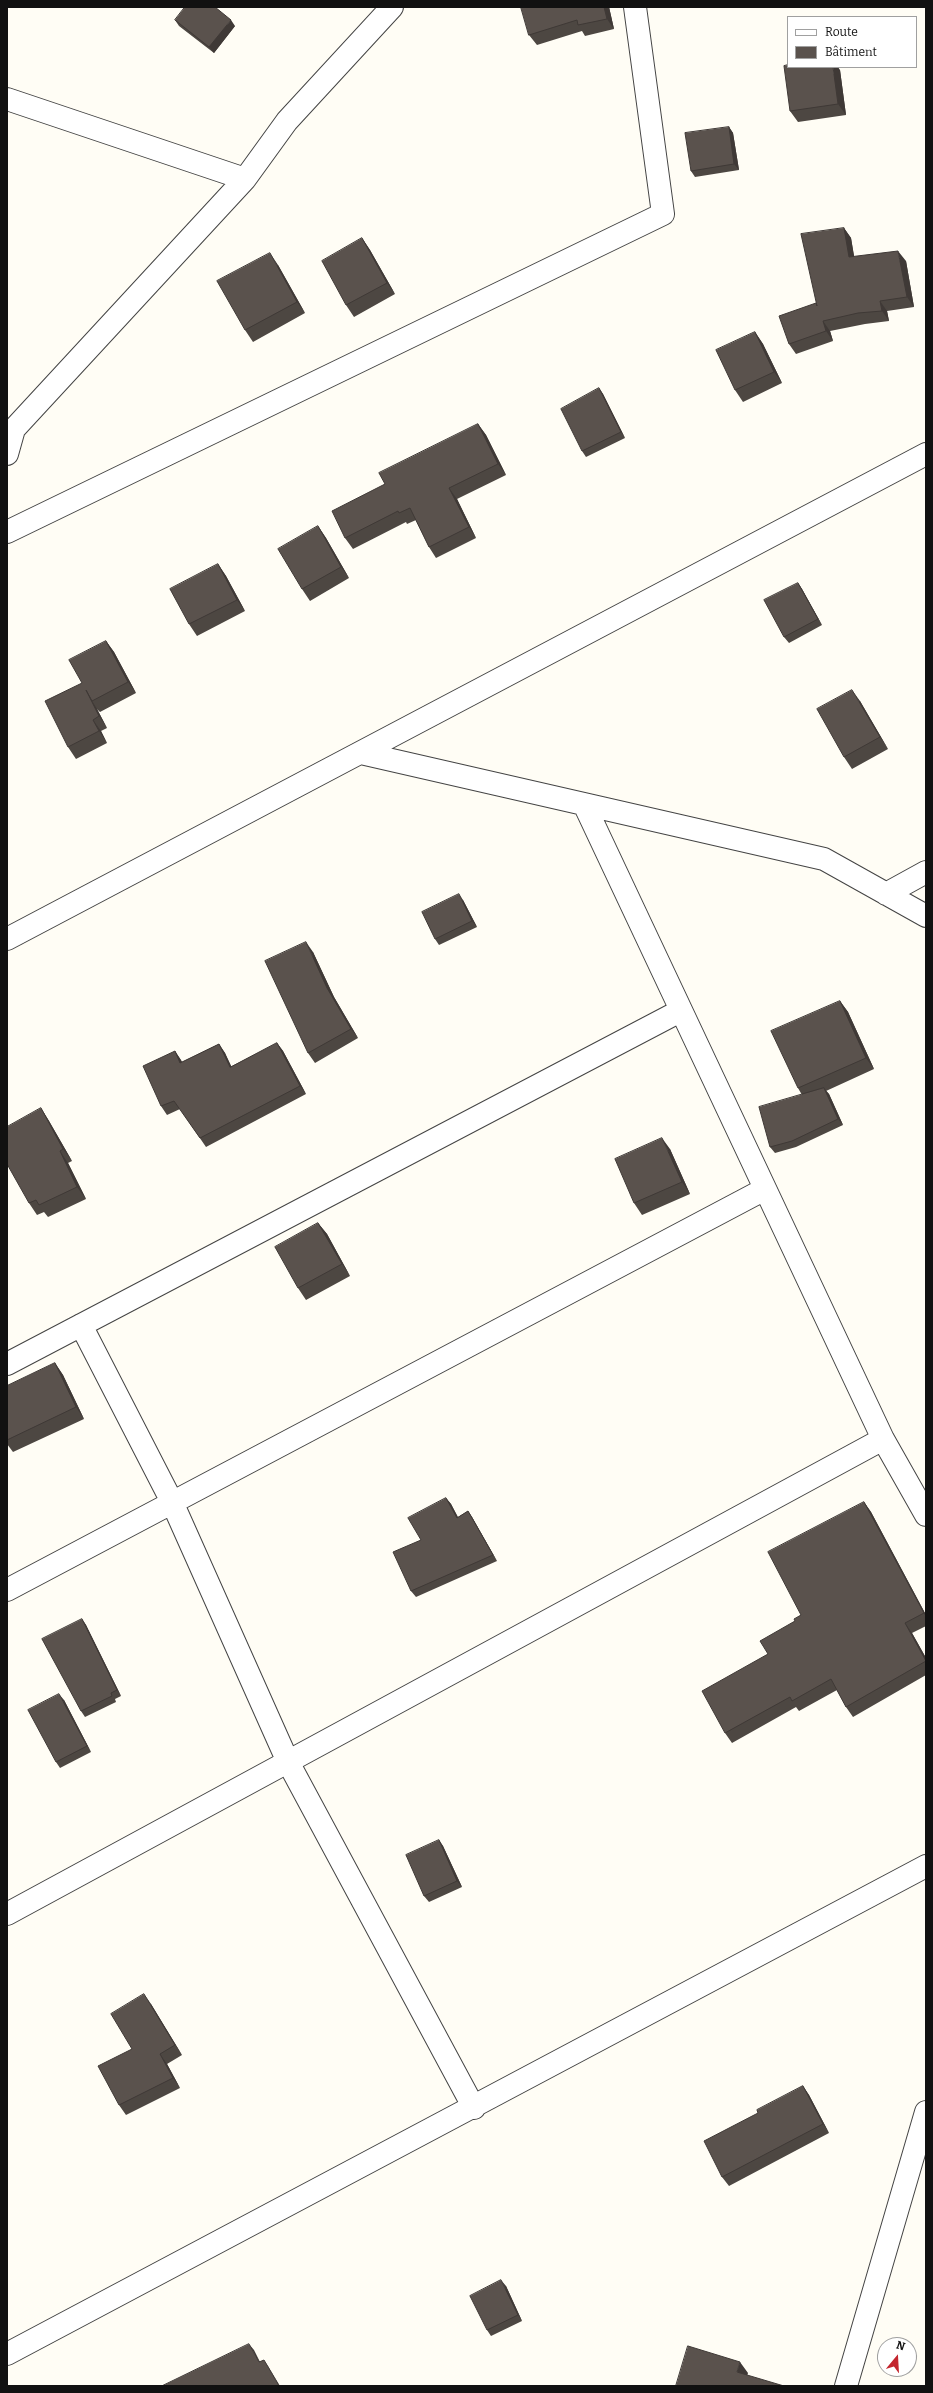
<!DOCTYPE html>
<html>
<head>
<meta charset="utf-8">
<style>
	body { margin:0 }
	#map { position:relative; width:933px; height:2393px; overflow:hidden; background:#fffdf5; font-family:Bitter,serif }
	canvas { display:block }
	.frame { position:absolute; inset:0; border:8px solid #111; pointer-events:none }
	.legend { position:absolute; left:787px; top:16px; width:130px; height:52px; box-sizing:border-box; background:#fff; border:1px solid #a0a0a0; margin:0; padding:5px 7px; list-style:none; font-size:12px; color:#111 }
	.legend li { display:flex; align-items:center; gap:8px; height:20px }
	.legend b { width:20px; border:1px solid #a0a0a0 }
	.north { position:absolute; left:877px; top:2337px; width:40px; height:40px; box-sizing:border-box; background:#fff; border:1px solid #a0a0a0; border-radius:50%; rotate:18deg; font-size:11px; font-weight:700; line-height:16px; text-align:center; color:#111 }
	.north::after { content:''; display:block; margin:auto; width:14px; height:18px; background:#c4262e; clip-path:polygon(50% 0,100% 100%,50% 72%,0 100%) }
</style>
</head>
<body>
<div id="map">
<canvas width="933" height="2393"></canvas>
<div class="frame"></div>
<ul class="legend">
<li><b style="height:5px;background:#fff"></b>Route</li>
<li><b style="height:11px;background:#5a524d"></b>Bâtiment</li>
</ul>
<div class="north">N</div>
</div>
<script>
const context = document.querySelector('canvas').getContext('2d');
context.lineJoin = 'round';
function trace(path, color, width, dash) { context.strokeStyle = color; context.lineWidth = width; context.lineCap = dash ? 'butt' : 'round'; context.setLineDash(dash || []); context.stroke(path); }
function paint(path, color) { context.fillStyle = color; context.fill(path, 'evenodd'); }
const minor = new Path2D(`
	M 7,99 L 245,179
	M 7,454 L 14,429 L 245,179 L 287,121 L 392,7
	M 7,532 L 663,214 L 635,7
	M 361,753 L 824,859 L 926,916
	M 584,804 L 883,1439 L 926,1515
	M 886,894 L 926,872
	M 7,939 L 926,454
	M 81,1325 L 172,1502 L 288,1762 L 474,2108
	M 7,1364 L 680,1011
	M 7,1590 L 765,1189
	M 7,1914 L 883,1439
	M 7,2354 L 926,1866
	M 846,2386 L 926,2112`);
trace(minor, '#444', 24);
trace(minor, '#fff', 22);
paint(new Path2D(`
	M 521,7 L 609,7 L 614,29 L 585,36 L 582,31 L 537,45 L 529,35 Z
	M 175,20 L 235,26 L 214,53 L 179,26 Z
	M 840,70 L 846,115 L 798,122 L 790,111 Z
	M 729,127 L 733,133 L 739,170 L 695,177 L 691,171 Z
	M 844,228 L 851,238 L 854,257 L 906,261 L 914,307 L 887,311 L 889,321 L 865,324 L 830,331 L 833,341 L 796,354 L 789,344 L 816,304 Z
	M 362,238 L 370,250 L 395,294 L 354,317 L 346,305 Z
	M 278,265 L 305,313 L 253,342 L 245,330 Z
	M 755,332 L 763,344 L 782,383 L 743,402 L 735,390 Z
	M 599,388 L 603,394 L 625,438 L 586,457 L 582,451 Z
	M 478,424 L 486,435 L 506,475 L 457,499 L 476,538 L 436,558 L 429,547 L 416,520 L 407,524 L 406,522 L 353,549 L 345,538 L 385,484 Z
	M 318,526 L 326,538 L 349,578 L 310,601 L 302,589 Z
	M 218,564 L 226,576 L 245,611 L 197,636 L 189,624 Z
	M 798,583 L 802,589 L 822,625 L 789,643 L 784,637 Z
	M 106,641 L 114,652 L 136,693 L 100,712 L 97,709 L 107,728 L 101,731 L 107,743 L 76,759 L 68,747 L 82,683 Z
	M 860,701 L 888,749 L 852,769 L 844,757 Z
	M 463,900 L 477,927 L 439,945 L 435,939 Z
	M 313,952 L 334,997 L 358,1038 L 315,1063 L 308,1053 Z
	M 840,1001 L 848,1012 L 874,1069 L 826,1091 L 829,1094 L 843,1125 L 796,1147 L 775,1153 L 770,1147 L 802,1095 L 798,1088 Z
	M 277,1043 L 283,1051 L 306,1094 L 206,1147 L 180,1109 L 167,1115 L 161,1106 L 175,1051 L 182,1062 L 219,1044 L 225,1053 L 231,1067 Z
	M 41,1108 L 49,1121 L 72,1161 L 68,1163 L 86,1199 L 48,1217 L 44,1212 L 37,1215 L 29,1203 Z
	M 670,1149 L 690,1194 L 642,1215 L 634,1203 Z
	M 318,1223 L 327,1234 L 350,1276 L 306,1300 L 298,1288 Z
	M 55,1363 L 63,1375 L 84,1419 L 13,1452 L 7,1444 L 7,1386 Z
	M 446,1498 L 451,1504 L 458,1517 L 468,1511 L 472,1517 L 497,1561 L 416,1597 L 411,1591 L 421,1540 Z
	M 864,1502 L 871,1512 L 926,1615 L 926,1626 L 912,1633 L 926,1658 L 926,1675 L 853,1717 L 846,1707 L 837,1690 L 799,1711 L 796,1707 L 732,1743 L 725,1733 L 768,1654 L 795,1621 L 801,1615 Z
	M 82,1619 L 86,1625 L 121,1696 L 115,1699 L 116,1702 L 85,1717 L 81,1711 Z
	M 64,1700 L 91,1752 L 60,1768 L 56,1762 Z
	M 439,1840 L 443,1846 L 462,1887 L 429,1902 L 424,1896 Z
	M 151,2004 L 182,2055 L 167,2064 L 180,2088 L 126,2115 L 119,2105 L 132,2049 Z
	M 803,2086 L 809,2095 L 829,2133 L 729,2186 L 722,2177 L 758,2113 Z
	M 506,2286 L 522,2321 L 491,2336 L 487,2330 Z`), '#4d4742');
paint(new Path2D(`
	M 604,7 L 609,7 L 614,29 L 607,19 Z
	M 231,20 L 235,26 L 214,53 L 209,47 Z
	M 833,67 L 838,67 L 840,70 L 846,115 L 838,104 Z
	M 729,127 L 733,133 L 739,170 L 734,164 Z
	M 844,228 L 851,238 L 856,267 L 849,257 Z
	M 362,238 L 370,250 L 395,294 L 387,283 Z
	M 898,251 L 906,261 L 914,307 L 907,297 Z
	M 270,253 L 278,265 L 305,313 L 297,302 Z
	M 880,301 L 887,311 L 889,321 L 882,311 Z
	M 823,321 L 830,331 L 833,341 L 826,331 Z
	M 755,332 L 763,344 L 782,383 L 774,372 Z
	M 599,388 L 603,394 L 625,438 L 621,432 Z
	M 478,424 L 486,435 L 506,475 L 498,464 Z
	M 449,488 L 457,499 L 476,538 L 469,527 Z
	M 318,526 L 326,538 L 349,578 L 341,567 Z
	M 218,564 L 226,576 L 245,611 L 237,600 Z
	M 798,583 L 802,589 L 822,625 L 818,619 Z
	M 106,641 L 114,652 L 136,693 L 128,682 Z
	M 86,690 L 92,701 L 97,709 L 107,728 L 99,716 Z
	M 852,690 L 860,701 L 888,749 L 880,737 Z
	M 93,720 L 101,731 L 107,743 L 99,731 Z
	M 459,894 L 463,900 L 477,927 L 472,921 Z
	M 306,942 L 313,952 L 334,997 L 358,1038 L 351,1029 L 327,988 Z
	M 840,1001 L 848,1012 L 874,1069 L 866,1058 Z
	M 277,1043 L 283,1051 L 306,1094 L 300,1086 Z
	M 219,1044 L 225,1053 L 236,1076 L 230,1067 Z
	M 175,1051 L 181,1060 L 186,1071 L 180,1063 Z
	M 824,1088 L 829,1094 L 843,1125 L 838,1119 Z
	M 41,1108 L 49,1121 L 72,1161 L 63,1149 Z
	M 662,1138 L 670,1149 L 690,1194 L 682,1182 Z
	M 60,1151 L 68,1163 L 86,1199 L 77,1187 Z
	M 318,1223 L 327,1234 L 350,1276 L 342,1264 Z
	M 55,1363 L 63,1375 L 84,1419 L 76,1407 Z
	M 446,1498 L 451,1504 L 461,1524 L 457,1518 Z
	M 864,1502 L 871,1512 L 926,1615 L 926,1617 Z
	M 468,1511 L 472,1517 L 497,1561 L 493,1555 Z
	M 82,1619 L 86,1625 L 121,1696 L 117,1690 Z
	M 905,1623 L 912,1633 L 926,1658 L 926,1661 Z
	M 59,1694 L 64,1700 L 91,1752 L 87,1746 Z
	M 439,1840 L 443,1846 L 462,1887 L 457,1881 Z
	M 144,1994 L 151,2004 L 182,2055 L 175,2045 Z
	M 160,2054 L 167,2064 L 180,2088 L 173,2078 Z
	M 803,2086 L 809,2095 L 829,2133 L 823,2124 Z
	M 501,2280 L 506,2286 L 522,2321 L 518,2315 Z
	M 249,2344 L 254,2350 L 263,2368 L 259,2362 Z
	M 264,2360 L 268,2366 L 280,2386 L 279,2386 Z
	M 740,2362 L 748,2373 L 745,2383 L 737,2372 Z`), '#3f3936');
const building = new Path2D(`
	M 185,7 L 215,7 L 231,20 L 209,47 L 175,20 Z
	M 521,7 L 604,7 L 607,19 L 578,25 L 577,20 L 529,35 Z
	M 788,65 L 788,67 L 833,67 L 838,104 L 790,111 L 784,66 Z
	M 729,127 L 734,164 L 691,171 L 685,133 Z
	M 844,228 L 849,257 L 898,251 L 907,297 L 880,301 L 882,311 L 858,313 L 823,321 L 826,331 L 789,344 L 779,316 L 816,303 L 817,306 L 801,234 Z
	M 362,238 L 387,283 L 346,305 L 322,261 Z
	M 270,253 L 297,302 L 245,330 L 217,281 Z
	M 755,332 L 774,372 L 735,390 L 716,350 Z
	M 599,388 L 621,432 L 582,451 L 561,409 Z
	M 478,424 L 498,464 L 449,488 L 469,527 L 429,547 L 410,508 L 399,513 L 398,511 L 345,538 L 332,511 L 385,484 L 379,473 Z
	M 318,526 L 341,567 L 302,589 L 278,549 Z
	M 218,564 L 237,600 L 189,624 L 170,589 Z
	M 798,583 L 818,619 L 784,637 L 764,600 Z
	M 106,641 L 128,682 L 92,701 L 86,690 L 99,716 L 93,720 L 99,731 L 68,747 L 45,701 L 82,683 L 69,660 Z
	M 852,690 L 880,737 L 844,757 L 817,709 Z
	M 459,894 L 472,921 L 435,939 L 422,912 Z
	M 306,942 L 327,988 L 351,1029 L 308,1053 L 265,961 Z
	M 840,1001 L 866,1058 L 798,1088 L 771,1031 Z
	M 277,1043 L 300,1086 L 200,1138 L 174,1101 L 161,1106 L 143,1066 L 175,1051 L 180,1063 L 219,1044 L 230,1067 Z
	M 824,1088 L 838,1119 L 792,1141 L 770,1147 L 759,1107 Z
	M 41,1108 L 63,1149 L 60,1151 L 77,1187 L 39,1205 L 36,1200 L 29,1203 L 7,1164 L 7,1127 Z
	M 662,1138 L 682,1182 L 634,1203 L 615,1159 Z
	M 318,1223 L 342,1264 L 298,1288 L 275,1247 Z
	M 55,1363 L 76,1407 L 7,1440 L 7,1386 Z
	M 446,1498 L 457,1518 L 468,1511 L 493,1555 L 411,1591 L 393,1552 L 421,1540 L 408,1518 Z
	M 864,1502 L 924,1613 L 905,1623 L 926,1661 L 846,1707 L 831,1679 L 792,1701 L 790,1697 L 725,1733 L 702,1691 L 768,1654 L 760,1641 L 795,1621 L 794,1619 L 801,1615 L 768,1552 Z
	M 82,1619 L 117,1690 L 111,1693 L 112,1696 L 81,1711 L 42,1639 Z
	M 59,1694 L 87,1746 L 56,1762 L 28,1710 Z
	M 439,1840 L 457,1881 L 424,1896 L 406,1855 Z
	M 144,1994 L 175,2045 L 160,2054 L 173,2078 L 119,2105 L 98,2066 L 132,2049 L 111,2014 Z
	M 803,2086 L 823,2124 L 722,2177 L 704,2141 L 758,2113 L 757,2110 Z
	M 501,2280 L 518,2315 L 487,2330 L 470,2296 Z
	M 249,2344 L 259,2362 L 264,2360 L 279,2386 L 162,2386 Z
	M 688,2346 L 740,2362 L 737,2372 L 784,2386 L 676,2386 Z`);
paint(building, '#5a524d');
trace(building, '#3f3936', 1);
</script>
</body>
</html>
